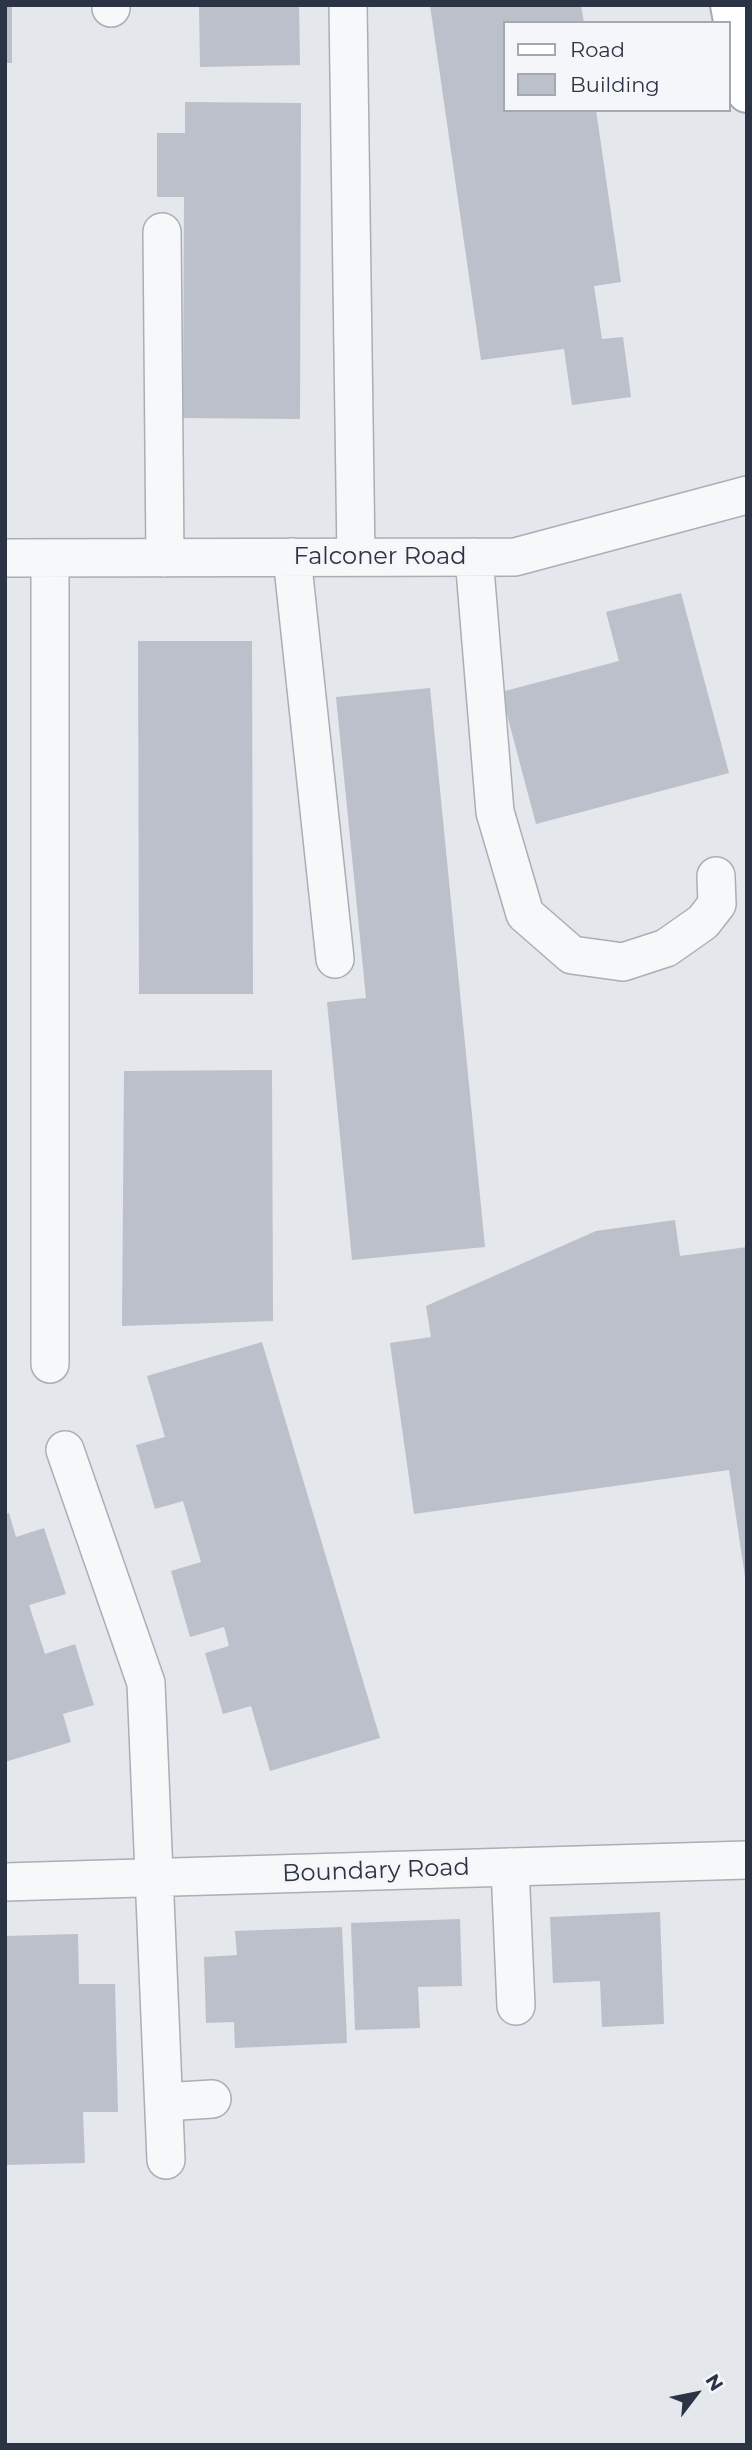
<!DOCTYPE html>
<html>
<head>
<meta charset="utf-8">
<style>
	body { margin:0 }
	#map { position:relative; width:752px; height:2450px; overflow:hidden; background:#e4e7ec; font-family:Montserrat,sans-serif }
	canvas { display:block }
	.frame { position:absolute; inset:0; border:7px solid #2b3445; pointer-events:none }
	.legend { position:absolute; left:503px; top:21px; width:228px; height:91px; box-sizing:border-box; background:#f4f6f9; border:2px solid #a4a8b1; margin:0; padding:9px 12px; list-style:none; font-size:21px; color:#2b3445 }
	.legend li { display:flex; align-items:center; gap:14px; height:35px }
	.legend b { width:35px; border:2px solid #a4a8b1 }
	.north { position:absolute; left:661px; top:2359px; width:70px; height:70px; -webkit-text-stroke:5px #f4f6f9; paint-order:stroke; rotate:58deg; font-size:19px; font-weight:700; line-height:28px; text-align:center; color:#2b3445 }
	.north::after { content:''; display:block; margin:auto; width:24px; height:32px; background:#2b3445; clip-path:polygon(50% 0,100% 100%,50% 72%,0 100%) }
</style>
</head>
<body>
<div id="map">
<canvas width="752" height="2450"></canvas>
<div class="frame"></div>
<ul class="legend">
<li><b style="height:9px;background:#fff"></b>Road</li>
<li><b style="height:19px;background:#bbc0ca"></b>Building</li>
</ul>
<div class="north">N</div>
</div>
<script>
const context = document.querySelector('canvas').getContext('2d');
context.lineJoin = 'round';
function paint(path, color) { context.fillStyle = color; context.fill(path, 'evenodd'); }
function trace(path, color, width, dash) { context.strokeStyle = color; context.lineWidth = width; context.lineCap = dash ? 'butt' : 'round'; context.setLineDash(dash || []); context.stroke(path); }
function label(font, color, halo, rows, align = 'center') {
  context.font = font + ' Montserrat,sans-serif'; context.lineWidth = 6; context.setLineDash([]); context.textBaseline = 'middle'; context.strokeStyle = halo; context.fillStyle = color; for (const [text, x, y, turn = 0] of rows) {
    context.save(); context.translate(x, y); context.rotate((+turn || 0) * Math.PI / 180); context.textAlign = isNaN(turn) ? turn : align; if (halo) context.strokeText(text, 0, 0); context.fillText(text, 0, 0); context.restore();
  }
}
paint(new Path2D(`
	M 5,5 L 12,5 L 12,63 L 5,63 Z
	M 199,5 L 299,5 L 300,65 L 200,67 Z
	M 430,5 L 581,5 L 584,23 L 505,23 L 505,110 L 596,110 L 621,282 L 594,286 L 602,339 L 623,337 L 631,397 L 572,405 L 564,349 L 481,360 Z
	M 185,102 L 301,103 L 300,419 L 183,418 L 184,197 L 157,197 L 157,133 L 185,133 Z
	M 681,593 L 729,773 L 536,824 L 501,692 L 619,661 L 606,612 Z
	M 138,641 L 252,641 L 253,994 L 139,994 Z
	M 430,688 L 485,1247 L 352,1260 L 327,1002 L 366,998 L 336,697 Z
	M 272,1070 L 273,1321 L 122,1326 L 124,1071 Z
	M 675,1220 L 680,1256 L 747,1247 L 747,1590 L 729,1470 L 414,1514 L 390,1343 L 431,1337 L 426,1306 L 596,1231 Z
	M 262,1342 L 380,1738 L 270,1771 L 251,1706 L 223,1714 L 205,1653 L 229,1646 L 224,1627 L 190,1637 L 171,1571 L 201,1562 L 183,1501 L 155,1509 L 136,1445 L 165,1437 L 147,1376 Z
	M 9,1513 L 16,1537 L 44,1528 L 66,1594 L 29,1605 L 45,1654 L 75,1644 L 94,1705 L 63,1714 L 71,1742 L 5,1762 L 5,1514 Z
	M 660,1912 L 664,2024 L 602,2027 L 600,1981 L 553,1983 L 550,1917 Z
	M 460,1919 L 462,1986 L 418,1987 L 420,2028 L 355,2030 L 351,1923 Z
	M 342,1927 L 347,2043 L 235,2048 L 234,2022 L 206,2023 L 204,1957 L 237,1955 L 235,1931 Z
	M 78,1934 L 79,1984 L 115,1984 L 118,2112 L 83,2112 L 85,2163 L 5,2165 L 5,1936 Z`), '#bbc0ca');
const minor = new Path2D(`
	M 348,5 L 356,557
	M 111,8 L 111,5
	M 162,232 L 165,558
	M 292,557 L 335,959
	M 474,557 L 495,812 L 525,914 L 572,955 L 623,962 L 666,948 L 703,922 L 717,904 L 716,876
	M 5,558 L 515,557 L 747,495
	M 50,1364 L 50,558
	M 65,1450 L 146,1683 L 166,2160
	M 510,1867 L 516,2006
	M 5,1882 L 747,1860
	M 164,2102 L 212,2099`);
const major = new Path2D(`
	M 730,5 L 747,93`);
trace(minor, '#a9aeb7', 40);
trace(major, '#a3abb8', 42);
trace(minor, '#f7f8fa', 37);
trace(major, '#fff', 38);
label('24px', '#2b3445', '#f4f6f9', [
	["Falconer Road",380,557],
	["Boundary Road",376,1871,-2]
]);
</script>
</body>
</html>
